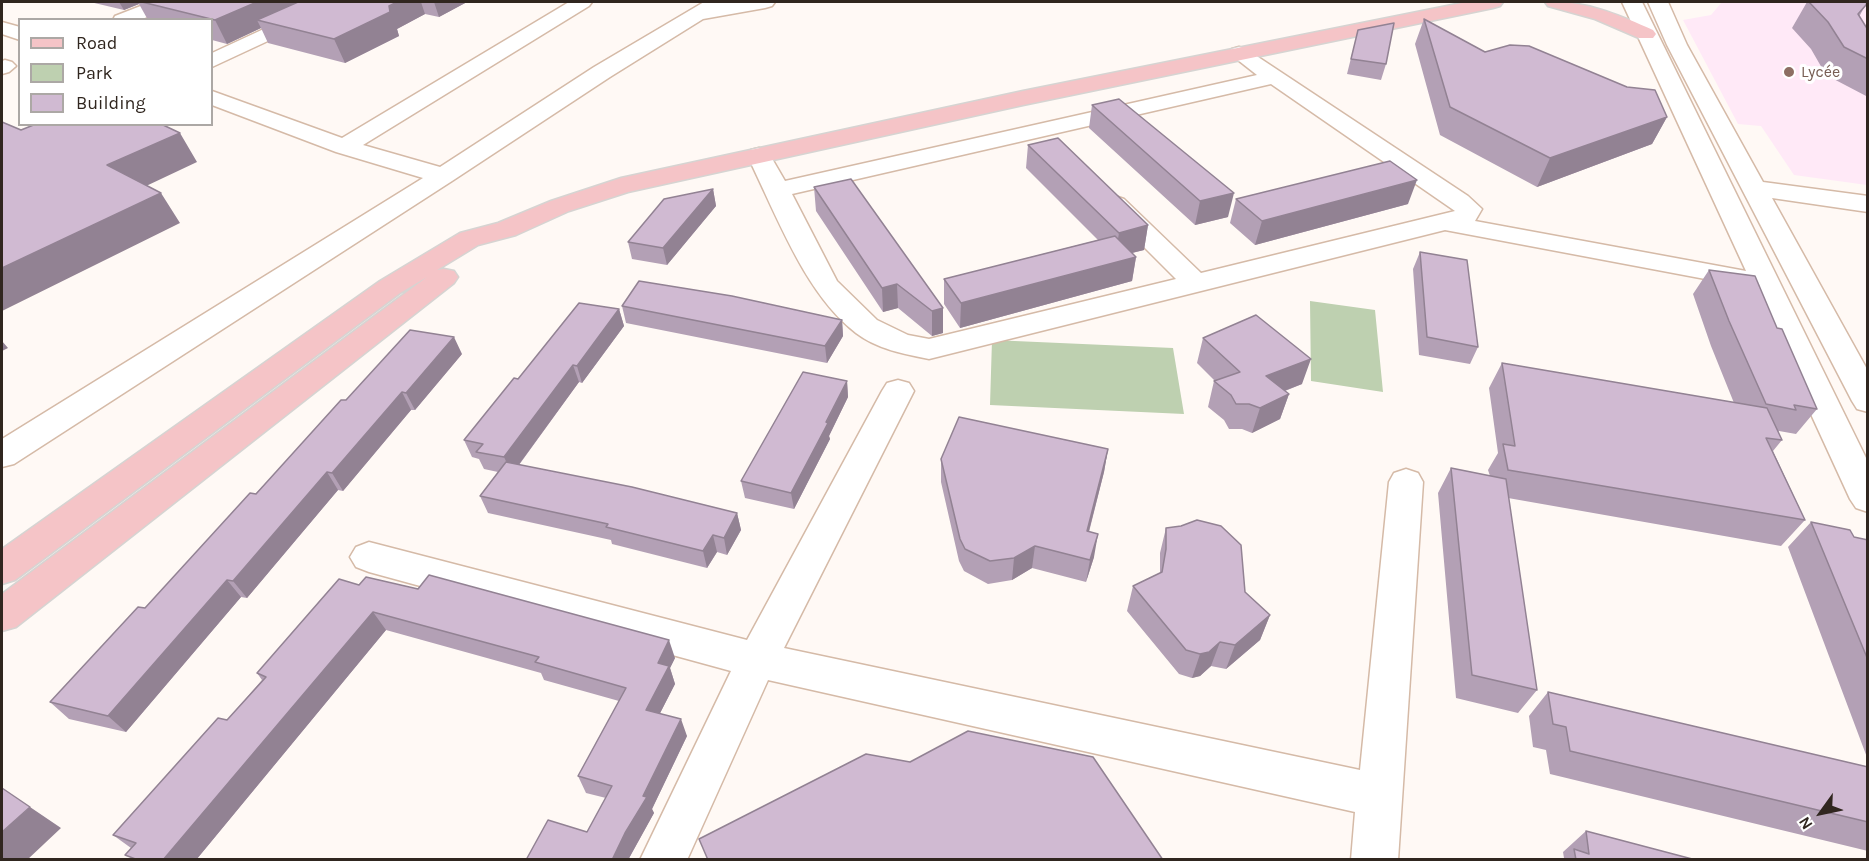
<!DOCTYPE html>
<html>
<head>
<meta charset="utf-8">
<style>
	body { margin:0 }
	#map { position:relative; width:1869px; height:861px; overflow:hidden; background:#fff9f5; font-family:Karla,sans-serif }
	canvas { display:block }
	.frame { position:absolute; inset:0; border:3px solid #30261f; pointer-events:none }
	.legend { position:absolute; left:18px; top:18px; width:195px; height:108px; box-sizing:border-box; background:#fff; border:2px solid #aca8a5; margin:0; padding:8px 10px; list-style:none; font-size:18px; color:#30261f }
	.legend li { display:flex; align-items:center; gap:12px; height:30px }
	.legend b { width:30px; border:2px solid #aca8a5 }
	.north { position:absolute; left:1791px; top:783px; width:60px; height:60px; -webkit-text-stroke:4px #fff; paint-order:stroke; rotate:237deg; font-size:16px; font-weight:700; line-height:24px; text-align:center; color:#30261f }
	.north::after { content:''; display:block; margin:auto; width:21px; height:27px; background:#30261f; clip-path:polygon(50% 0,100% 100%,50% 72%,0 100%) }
</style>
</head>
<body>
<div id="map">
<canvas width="1869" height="861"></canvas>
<div class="frame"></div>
<ul class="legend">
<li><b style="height:8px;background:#f5c4c7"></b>Road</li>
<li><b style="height:16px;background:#bed0b0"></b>Park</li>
<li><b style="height:16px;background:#d0bad2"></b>Building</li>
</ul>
<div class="north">N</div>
</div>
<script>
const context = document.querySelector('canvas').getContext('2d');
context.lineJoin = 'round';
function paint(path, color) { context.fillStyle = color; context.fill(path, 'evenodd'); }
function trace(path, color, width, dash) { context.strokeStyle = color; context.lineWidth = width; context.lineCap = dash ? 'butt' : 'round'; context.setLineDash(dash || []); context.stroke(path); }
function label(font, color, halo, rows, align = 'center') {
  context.font = font + ' Karla,sans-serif'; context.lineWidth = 6; context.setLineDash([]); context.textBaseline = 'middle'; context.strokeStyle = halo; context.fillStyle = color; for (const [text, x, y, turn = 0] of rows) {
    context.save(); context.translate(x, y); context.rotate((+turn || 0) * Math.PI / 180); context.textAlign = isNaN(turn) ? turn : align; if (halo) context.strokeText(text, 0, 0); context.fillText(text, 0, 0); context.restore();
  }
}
paint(new Path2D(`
	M 1722,2 L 1867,2 L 1867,185 L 1794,175 L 1761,126 L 1738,124 L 1683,20 L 1711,15 Z`), '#ffe9f7');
paint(new Path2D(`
	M 1310,301 L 1375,310 L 1383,392 L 1311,381 Z
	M 992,340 L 1173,348 L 1184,414 L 990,405 Z`), '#bed0b0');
const minor = new Path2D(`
	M 151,2 L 176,2 L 173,6 L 140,20 L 113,20 L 115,16 Z
	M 322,2 L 346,2 L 343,6 L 212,67 L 212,53 Z
	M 569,2 L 592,2 L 589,6 L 363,145 L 440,167 L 594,67 L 704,2 L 775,2 L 772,6 L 765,8 L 703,19 L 610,77 L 452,181 L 14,464 L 2,467 L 2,439 L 423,178 L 336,152 L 212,105 L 212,91 L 342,138 Z
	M 1622,2 L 1642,2 L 1868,462 L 1868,512 L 1856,508 L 1850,499 L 1753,288 L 1445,230 L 929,359 C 904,354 877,349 856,333 C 804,293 776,213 747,155 L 751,150 L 759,148 L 767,150 L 785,181 L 1257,75 L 1229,53 L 1232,49 L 1239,47 L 1246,49 L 1468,196 L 1482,209 L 1475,221 L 1746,271 ZM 1271,84 L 1455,211 L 1201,273 L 1124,199 L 1115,196 L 1106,199 L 1102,204 L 1106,209 L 1176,279 L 929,339 L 908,335 L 877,320 L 837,281 L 792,194 Z
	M 1648,2 L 1668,2 L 1687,45 L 1763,182 L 1868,196 L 1868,212 L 1772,198 L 1868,371 L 1868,412 L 1857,409 L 1852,401 L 1667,45 Z
	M 2,22 L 20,27 L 20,40 L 2,34 Z
	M 5,60 L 12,62 L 16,66 L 9,72 L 2,74 L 2,61 Z
	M 898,380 L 909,383 L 914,391 L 784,648 L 1360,770 L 1389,482 L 1394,473 L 1406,469 L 1418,473 L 1423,482 L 1398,860 L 1351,860 L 1355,812 L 768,680 L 687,860 L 640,860 L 731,671 L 369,572 L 356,567 L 350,557 L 356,547 L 369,542 L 747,640 L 882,391 L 887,383 Z`);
const major = new Path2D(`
	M 1467,2 L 1503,2 L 1500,6 L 1493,8 L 1023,105 L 628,192 L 569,211 L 516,235 L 478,245 L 437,270 L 444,269 L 454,271 L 458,277 L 454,283 L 16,627 L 2,631 L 2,594 L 427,277 L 400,293 L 15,580 L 2,584 L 2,549 L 380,281 L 460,233 L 498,223 L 551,201 L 621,178 L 1023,91 Z
	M 1545,2 C 1584,0 1619,15 1653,30 L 1656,34 L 1653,38 L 1639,38 L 1595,19 L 1548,6 Z`);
trace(minor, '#d5baa7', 3);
trace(major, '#d6d4d2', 3);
paint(minor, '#fff');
paint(major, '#f5c4c7');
paint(new Path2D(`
	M 90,2 L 467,2 L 439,17 L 425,14 L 397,29 L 399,36 L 345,63 L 268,43 L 261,28 L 227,44 L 212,40 L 212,20 L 148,20 L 139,4 L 124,10 Z
	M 1807,2 L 1867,2 L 1859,17 L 1868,30 L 1868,97 L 1826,75 L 1811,49 L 1792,28 Z
	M 1424,19 L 1485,52 L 1667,117 L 1652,144 L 1537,187 L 1440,135 L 1415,44 Z
	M 1358,30 L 1386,64 L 1381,80 L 1347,74 Z
	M 1092,105 L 1228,217 L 1195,225 L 1089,128 Z
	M 1028,145 L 1148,225 L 1144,250 L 1132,253 L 1136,257 L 1132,281 L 960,328 L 944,304 L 944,279 L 1098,240 L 1026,168 Z
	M 814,187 L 943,308 L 943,333 L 932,336 L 898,308 L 883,312 L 816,211 Z
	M 713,189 L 716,206 L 667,265 L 632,259 L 628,242 Z
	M 1236,199 L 1408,204 L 1255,245 L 1230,223 Z
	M 1420,252 L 1478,347 L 1470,364 L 1419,355 L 1413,269 Z
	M 1709,270 L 1777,328 L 1817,409 L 1796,434 L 1779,431 L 1778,432 L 1782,440 L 1773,451 L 1805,520 L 1781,546 L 1508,498 L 1537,690 L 1518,713 L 1456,698 L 1438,493 L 1451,468 L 1490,476 L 1488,470 L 1498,453 L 1489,388 L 1502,363 L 1734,403 L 1711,346 L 1693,294 Z
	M 622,306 L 842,320 L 843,336 L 827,363 L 626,323 Z
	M 619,309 L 624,326 L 582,383 L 579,382 L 519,465 L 737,513 L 741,530 L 727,555 L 717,552 L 707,568 L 612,544 L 611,540 L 488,513 L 480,496 L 498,472 L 484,469 L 479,459 L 472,457 L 464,440 L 518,379 Z
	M 1203,338 L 1302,384 L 1285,391 L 1289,394 L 1280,419 L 1252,433 L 1242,429 L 1229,429 L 1224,420 L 1208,407 L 1214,381 L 1215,381 L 1197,363 Z
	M 462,354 L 415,410 L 411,410 L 343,491 L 338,490 L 247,598 L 241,597 L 126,732 L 69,719 L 50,702 L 145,608 L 346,400 Z
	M 847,381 L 848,397 L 829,436 L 830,439 L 794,509 L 745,498 L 741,481 Z
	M 1108,449 L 1104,472 L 1089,532 L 1094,557 L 1086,582 L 1032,568 L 1012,580 L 988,584 L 964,571 L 959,561 L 941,482 L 941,459 Z
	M 1811,522 L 1854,537 L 1868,540 L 1868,760 L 1788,547 Z
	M 1166,528 L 1245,592 L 1270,615 L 1260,640 L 1226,669 L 1211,666 L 1200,676 L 1192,678 L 1179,674 L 1127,611 L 1133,586 L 1160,573 L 1160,553 Z
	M 359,585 L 675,658 L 670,668 L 675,684 L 660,713 L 687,736 L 652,809 L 654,813 L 628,860 L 526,860 L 587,832 L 606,798 L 586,793 L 578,776 L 619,701 L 544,680 L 541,673 L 386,630 L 196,860 L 138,860 L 131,848 L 113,835 L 227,720 L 262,680 L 257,673 Z
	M 1548,692 L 1868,767 L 1868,851 L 1550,774 L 1546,750 L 1533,747 L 1529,716 Z
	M 1586,831 L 1696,860 L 1563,860 L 1564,858 L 1563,852 Z`), '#b3a0b5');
paint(new Path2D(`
	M 119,2 L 138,2 L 139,4 L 124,10 Z
	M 257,2 L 318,2 L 257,20 L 261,28 L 227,44 L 215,20 Z
	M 397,2 L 421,2 L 425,14 L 397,29 L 399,36 L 345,63 L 334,39 Z
	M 434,2 L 467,2 L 439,17 Z
	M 1667,117 L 1652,144 L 1537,187 L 1550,158 Z
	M 180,133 L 197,162 L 127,195 L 107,165 Z
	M 1417,180 L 1408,204 L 1255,245 L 1262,221 Z
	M 713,189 L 716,206 L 667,265 L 663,248 Z
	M 161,193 L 180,223 L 2,311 L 2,268 Z
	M 1234,193 L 1228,217 L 1195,225 L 1200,201 Z
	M 1148,225 L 1144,250 L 1115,257 L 1119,233 Z
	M 1136,257 L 1132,281 L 960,328 L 961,303 Z
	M 897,284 L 898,308 L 883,312 L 882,288 Z
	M 943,308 L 943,333 L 932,336 L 932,311 Z
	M 619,309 L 624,326 L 582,383 L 577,366 Z
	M 842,320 L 843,336 L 827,363 L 825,346 Z
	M 454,337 L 462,354 L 415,410 L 406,393 Z
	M 2,341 L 8,348 L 2,351 Z
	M 1311,359 L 1302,384 L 1258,401 L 1266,376 Z
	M 573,365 L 579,382 L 512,474 L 504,457 Z
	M 847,381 L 848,397 L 829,436 L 830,439 L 794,509 L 791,493 Z
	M 402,392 L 411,410 L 343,491 L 332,473 Z
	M 1289,394 L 1280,419 L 1252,433 L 1260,408 Z
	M 1108,449 L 1104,472 L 1083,554 L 1087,531 Z
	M 327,472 L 338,490 L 247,598 L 233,581 Z
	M 737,513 L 741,530 L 727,555 L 724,538 Z
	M 1098,534 L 1094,557 L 1086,582 L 1090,560 Z
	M 713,535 L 717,552 L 707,568 L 703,551 Z
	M 1035,546 L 1032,568 L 1012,580 L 1014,558 Z
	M 227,580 L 241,597 L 126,732 L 108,716 Z
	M 373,612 L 386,630 L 196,860 L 163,860 Z
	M 1270,615 L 1260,640 L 1226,669 L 1235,645 Z
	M 669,640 L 675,658 L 670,668 L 675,684 L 653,727 L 646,710 L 658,663 Z
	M 1220,642 L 1211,666 L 1200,676 L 1192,678 L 1200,654 Z
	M 681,719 L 687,736 L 652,809 L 654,813 L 628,860 L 612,860 Z
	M 30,807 L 61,828 L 27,860 L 2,860 L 2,832 Z`), '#928293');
const building = new Path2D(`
	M 142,2 L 257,2 L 215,20 Z
	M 298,2 L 397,2 L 389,6 L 390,12 L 334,39 L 257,20 Z
	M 1809,2 L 1867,2 L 1866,5 L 1858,14 L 1868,30 L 1868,59 L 1844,47 L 1828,22 Z
	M 1424,19 L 1485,52 L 1510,45 L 1529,46 L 1627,87 L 1655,90 L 1667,117 L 1550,158 L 1450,107 Z
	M 1394,23 L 1386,64 L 1351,59 L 1358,30 Z
	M 1119,99 L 1234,193 L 1200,201 L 1092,105 Z
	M 2,122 L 21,130 L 36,124 L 161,124 L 180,133 L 107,165 L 161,193 L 2,268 Z
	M 1058,138 L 1148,225 L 1119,233 L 1028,145 Z
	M 1390,161 L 1417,180 L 1262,221 L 1236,199 Z
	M 851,179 L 943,308 L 932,311 L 897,284 L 882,288 L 814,187 Z
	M 713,189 L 663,248 L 628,242 L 664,199 Z
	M 1115,236 L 1136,257 L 961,303 L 944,279 Z
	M 1420,252 L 1467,260 L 1478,347 L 1427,337 Z
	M 1709,270 L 1755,276 L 1777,328 L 1782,329 L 1817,409 L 1794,405 L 1796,410 L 1766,404 L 1729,321 Z
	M 639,281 L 732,296 L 842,320 L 825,346 L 622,306 Z
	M 579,303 L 619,309 L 577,366 L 573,365 L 504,457 L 476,452 L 483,444 L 464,440 L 514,378 L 518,379 Z
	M 1256,315 L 1311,359 L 1266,376 L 1289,394 L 1260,408 L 1249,404 L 1236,404 L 1231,395 L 1214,381 L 1240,372 L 1203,338 Z
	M 410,330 L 454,337 L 406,393 L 402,392 L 332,473 L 327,472 L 233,581 L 227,580 L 108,716 L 50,702 L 138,607 L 145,608 L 250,493 L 256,494 L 341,400 L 346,400 Z
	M 1502,363 L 1767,408 L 1782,440 L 1766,438 L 1805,520 L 1508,470 L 1503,444 L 1515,446 Z
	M 803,372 L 847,381 L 826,422 L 828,423 L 791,493 L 741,481 Z
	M 959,417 L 1108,449 L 1087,531 L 1098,534 L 1090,560 L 1035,546 L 1014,558 L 990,561 L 965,549 L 960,539 L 941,459 Z
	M 506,462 L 632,487 L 737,513 L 724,538 L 713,535 L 703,551 L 606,527 L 608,524 L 480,496 Z
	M 1451,468 L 1506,479 L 1537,690 L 1472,675 Z
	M 1197,520 L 1221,526 L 1241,545 L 1245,592 L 1270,615 L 1235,645 L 1220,642 L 1209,652 L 1200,654 L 1186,650 L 1133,586 L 1162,572 L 1166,549 L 1166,528 L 1181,526 Z
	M 1811,522 L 1850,530 L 1854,537 L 1868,540 L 1868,660 Z
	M 429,575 L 669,640 L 658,663 L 669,666 L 646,710 L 681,719 L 643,796 L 647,797 L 625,833 L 612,860 L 526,860 L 548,820 L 587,832 L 612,786 L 578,776 L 626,688 L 535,662 L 539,657 L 373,612 L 163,860 L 138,860 L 125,855 L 136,843 L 113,835 L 218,718 L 227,720 L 266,677 L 257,673 L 339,579 L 359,585 L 366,577 L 418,589 Z
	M 1548,692 L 1868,767 L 1868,822 L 1570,751 L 1566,727 L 1553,724 Z
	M 968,731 L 1093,757 L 1163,860 L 708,860 L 699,839 L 866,754 L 910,762 Z
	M 2,788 L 30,807 L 2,832 Z
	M 1586,831 L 1696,860 L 1576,860 L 1574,849 L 1589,854 Z`);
paint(building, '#d0bad2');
trace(building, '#928293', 1.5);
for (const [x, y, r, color] of [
	[1789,72,6,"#8d6e63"]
]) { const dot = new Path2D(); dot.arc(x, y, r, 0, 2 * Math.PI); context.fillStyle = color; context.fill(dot); trace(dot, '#fff', 2); }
label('16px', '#785e54', '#fff', [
	["Lycée",1801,72]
], 'left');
</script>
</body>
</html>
